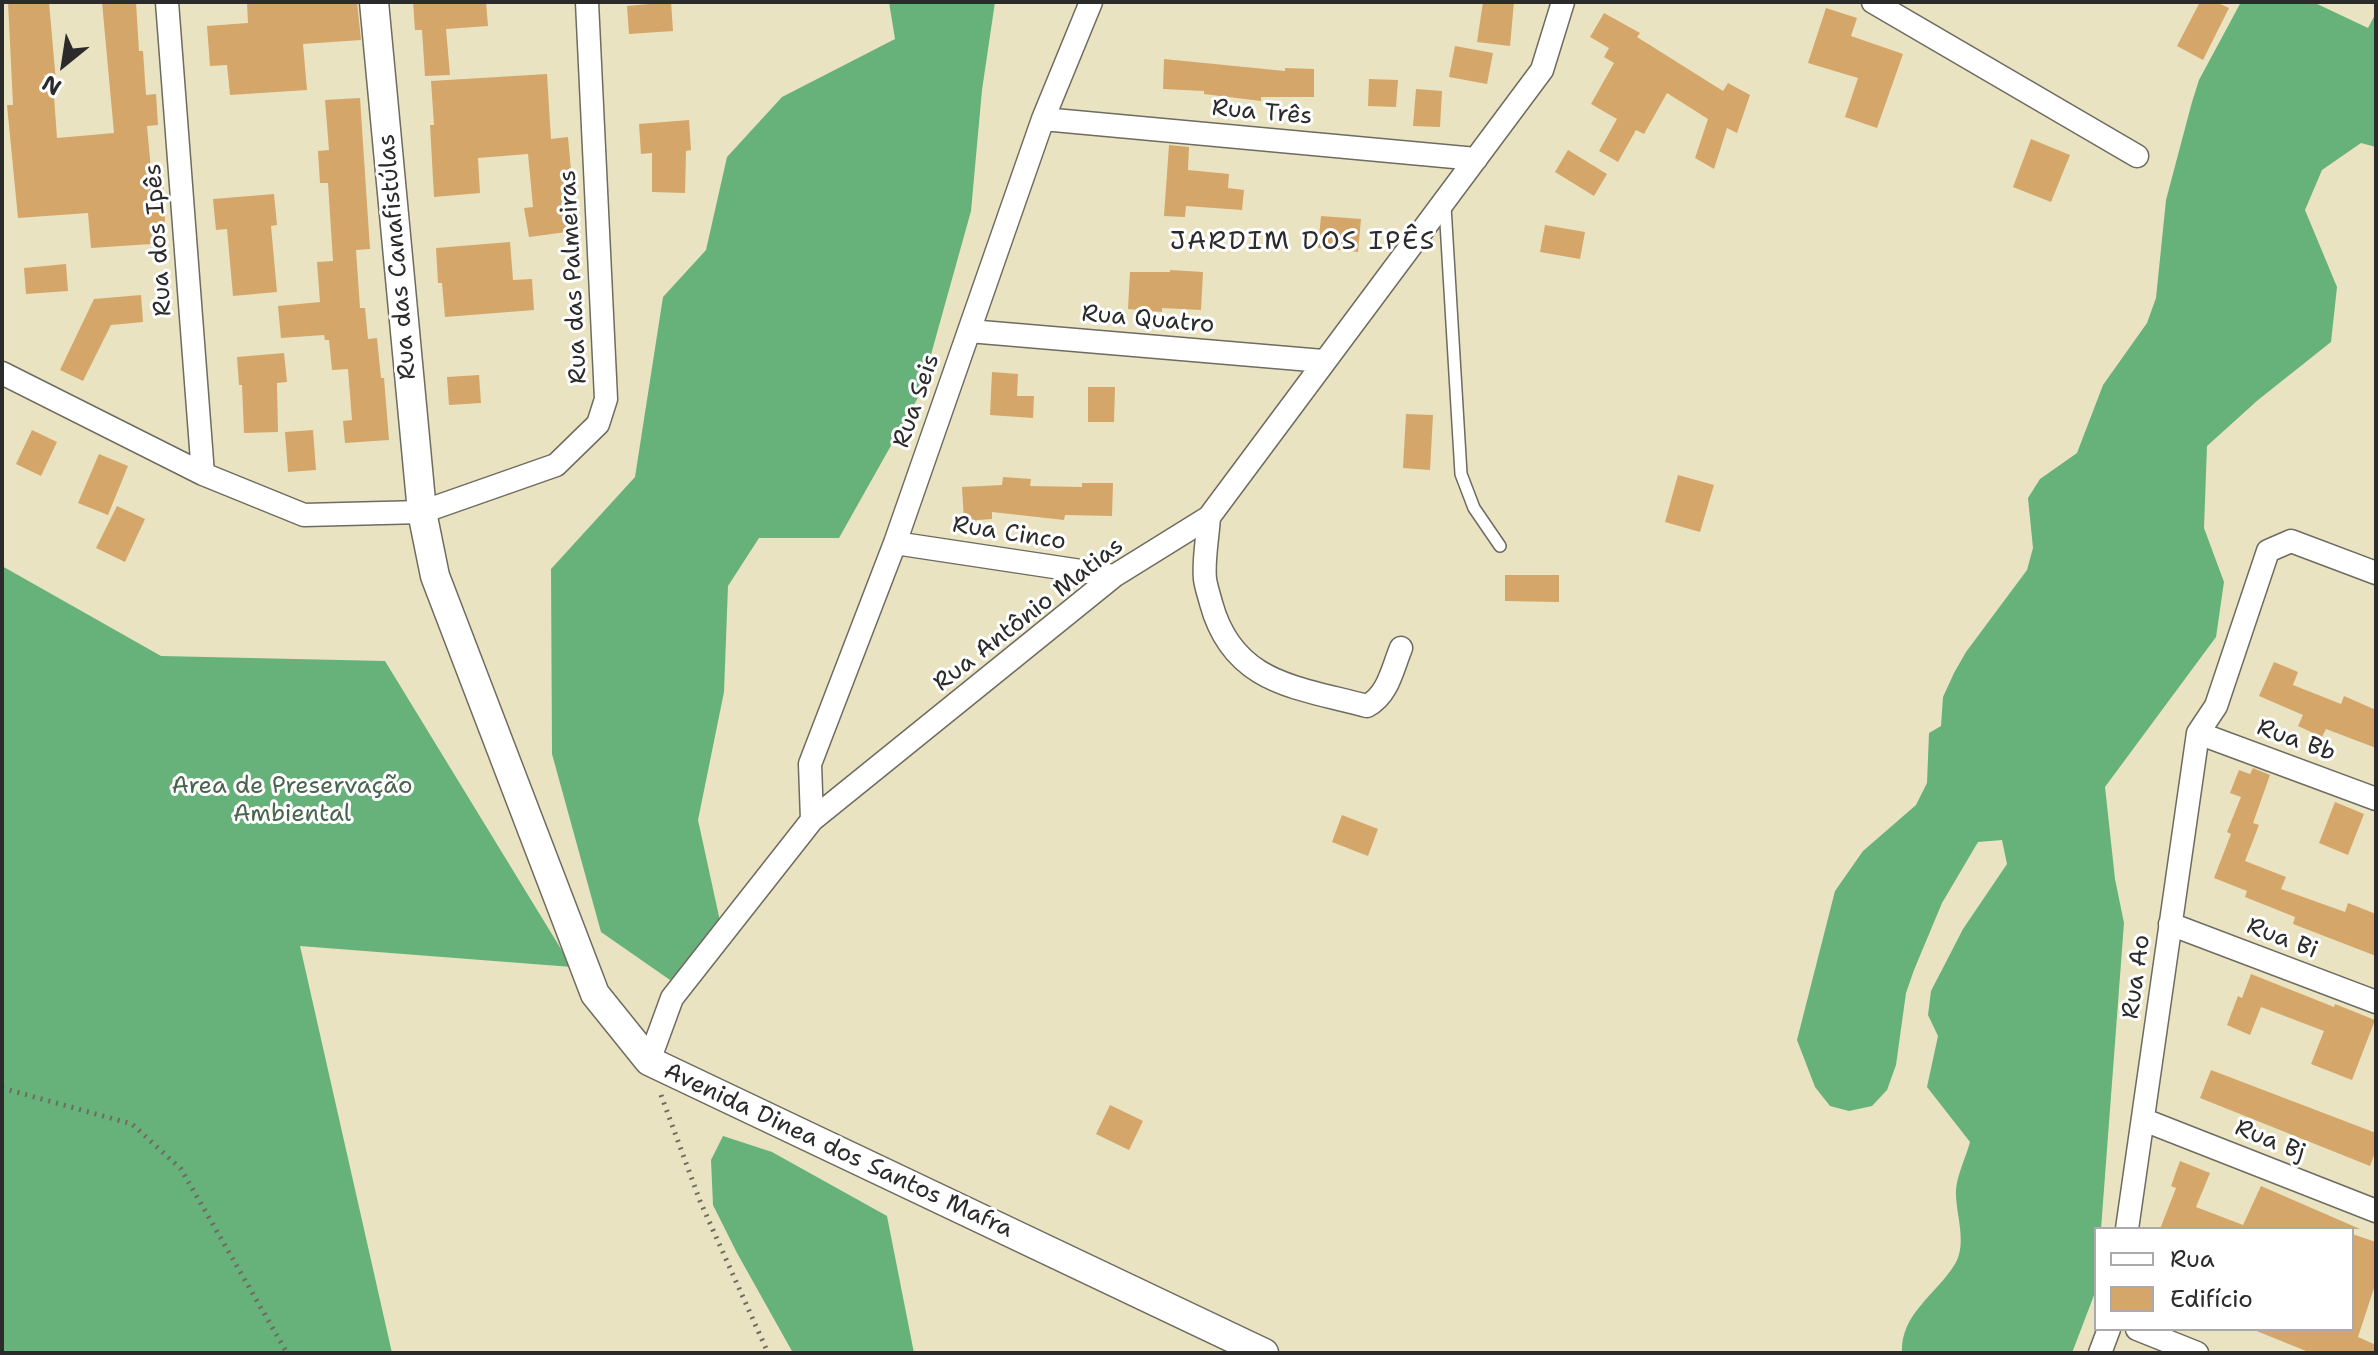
<!DOCTYPE html>
<html>
<head>
<meta charset="utf-8">
<style>
	body { margin:0 }
	#map { position:relative; width:2378px; height:1355px; overflow:hidden; background:#eae3c1; font-family:"Shantell Sans",sans-serif }
	canvas { display:block }
	.frame { position:absolute; inset:0; border:4px solid #2b2b2b; pointer-events:none }
	.legend { position:absolute; left:2094px; top:1227px; width:260px; height:104px; box-sizing:border-box; background:#fff; border:2px solid #aaa; margin:0; padding:10px 14px; list-style:none; font-size:24px; color:#2b2b2b }
	.legend li { display:flex; align-items:center; gap:16px; height:40px }
	.legend b { width:40px; border:2px solid #aaa }
	.north { position:absolute; left:24px; top:24px; width:80px; height:80px; -webkit-text-stroke:6px #fff; paint-order:stroke; rotate:210deg; font-size:22px; font-weight:700; line-height:32px; text-align:center; color:#2b2b2b }
	.north::after { content:''; display:block; margin:auto; width:28px; height:36px; background:#2b2b2b; clip-path:polygon(50% 0,100% 100%,50% 72%,0 100%) }
</style>
</head>
<body>
<div id="map">
<canvas width="2378" height="1355"></canvas>
<div class="frame"></div>
<ul class="legend">
<li><b style="height:10px;background:#fff"></b>Rua</li>
<li><b style="height:22px;background:#d5a669"></b>Edifício</li>
</ul>
<div class="north">N</div>
</div>
<script>
const context = document.querySelector('canvas').getContext('2d');
context.lineJoin = 'round';
function paint(path, color) { context.fillStyle = color; context.fill(path, 'evenodd'); }
function trace(path, color, width, dash) { context.strokeStyle = color; context.lineWidth = width; context.lineCap = dash ? 'butt' : 'round'; context.setLineDash(dash || []); context.stroke(path); }
function label(font, color, halo, rows, align = 'center') {
  context.font = font + ' "Shantell Sans",sans-serif'; context.lineWidth = 6; context.setLineDash([]); context.textBaseline = 'middle'; context.strokeStyle = halo; context.fillStyle = color; for (const [text, x, y, turn = 0] of rows) {
    context.save(); context.translate(x, y); context.rotate((+turn || 0) * Math.PI / 180); context.textAlign = isNaN(turn) ? turn : align; if (halo) context.strokeText(text, 0, 0); context.fillText(text, 0, 0); context.restore();
  }
}
paint(new Path2D(`
	M 889,2 L 995,2 L 982,90 L 971,211 L 920,394 L 839,538 L 759,538 L 728,586 L 724,692 L 698,820 L 720,921 L 699,959 L 670,980 L 601,932 L 552,754 L 551,569 L 635,477 L 663,297 L 706,250 L 727,157 L 782,97 L 895,39 Z
	M 2241,2 L 2313,2 L 2368,28 L 2376,13 L 2376,147 L 2361,143 L 2322,170 L 2305,210 L 2337,287 L 2331,342 L 2258,400 L 2207,446 L 2204,528 L 2224,582 L 2216,637 L 2105,787 L 2115,879 L 2124,923 L 2101,1229 L 2096,1229 L 2096,1290 L 2072,1353 L 1902,1353 C 1900,1314 1937,1294 1955,1264 C 1968,1243 1955,1213 1956,1190 C 1957,1175 1966,1157 1970,1142 L 1927,1087 L 1938,1036 L 1928,1015 L 1931,991 L 1963,929 L 2007,864 L 2002,840 L 1978,842 L 1942,903 L 1914,970 L 1906,993 L 1896,1065 L 1887,1090 L 1872,1106 L 1849,1111 L 1830,1106 L 1815,1087 L 1797,1040 L 1835,891 L 1863,851 L 1916,805 L 1927,783 L 1929,733 L 1941,726 L 1943,697 L 1954,673 L 1966,652 L 2027,570 L 2033,548 L 2028,498 L 2040,479 L 2077,453 L 2103,385 L 2147,323 L 2156,298 L 2166,200 L 2192,102 L 2199,80 Z
	M 2,566 L 161,656 L 385,661 L 572,967 L 300,946 L 392,1353 L 2,1353 Z
	M 723,1136 L 772,1152 L 887,1216 L 914,1353 L 793,1353 L 737,1253 L 713,1205 L 711,1160 Z`), '#66b27a');
paint(new Path2D(`
	M 8,2 L 49,2 L 56,82 L 53,83 L 57,138 L 114,133 L 102,2 L 136,2 L 139,51 L 143,51 L 146,95 L 156,94 L 158,125 L 147,126 L 152,181 L 163,180 L 166,243 L 91,248 L 88,213 L 18,218 L 7,105 L 13,105 Z
	M 247,2 L 357,2 L 361,40 L 303,44 L 307,90 L 230,95 L 227,65 L 210,66 L 207,26 L 248,23 Z
	M 413,2 L 486,2 L 488,26 L 446,29 L 450,75 L 425,76 L 422,30 L 415,30 Z
	M 671,2 L 673,31 L 629,34 L 627,6 Z
	M 1483,2 L 1514,2 L 1510,46 L 1477,42 Z
	M 2200,2 L 2216,2 L 2229,8 L 2203,60 L 2177,46 Z
	M 1826,8 L 1857,18 L 1851,36 L 1903,54 L 1877,128 L 1845,117 L 1858,78 L 1808,63 Z
	M 1604,13 L 1640,33 L 1637,37 L 1723,91 L 1728,83 L 1750,95 L 1737,133 L 1727,128 L 1714,169 L 1695,158 L 1708,119 L 1667,93 L 1644,134 L 1636,130 L 1618,162 L 1599,151 L 1617,119 L 1591,104 L 1614,63 L 1604,57 L 1609,48 L 1590,37 Z
	M 1455,46 L 1493,53 L 1487,84 L 1449,77 Z
	M 1164,59 L 1285,71 L 1285,68 L 1314,69 L 1314,97 L 1261,97 L 1261,101 L 1204,94 L 1204,91 L 1163,89 Z
	M 547,74 L 551,139 L 568,137 L 573,192 L 568,193 L 574,231 L 529,237 L 524,208 L 533,207 L 528,154 L 478,158 L 480,193 L 434,197 L 430,125 L 434,125 L 431,81 Z
	M 1369,79 L 1398,80 L 1396,107 L 1368,106 Z
	M 1416,89 L 1442,91 L 1440,127 L 1413,126 Z
	M 360,98 L 370,249 L 356,250 L 360,308 L 365,308 L 368,339 L 377,338 L 381,378 L 384,378 L 389,440 L 345,443 L 343,421 L 352,420 L 348,369 L 332,370 L 329,340 L 325,340 L 324,335 L 281,338 L 278,306 L 320,302 L 317,262 L 333,261 L 328,183 L 320,183 L 318,151 L 329,150 L 325,100 Z
	M 689,120 L 691,150 L 686,151 L 685,193 L 652,192 L 652,153 L 641,154 L 639,124 Z
	M 2031,139 L 2070,155 L 2051,202 L 2013,187 Z
	M 1169,145 L 1189,147 L 1188,170 L 1229,174 L 1228,188 L 1244,190 L 1242,210 L 1186,206 L 1185,217 L 1164,216 Z
	M 1568,150 L 1607,174 L 1594,196 L 1555,172 Z
	M 274,194 L 277,225 L 271,226 L 277,292 L 233,296 L 227,229 L 216,230 L 213,199 Z
	M 1321,216 L 1361,219 L 1358,252 L 1318,248 Z
	M 1545,225 L 1585,232 L 1580,259 L 1540,252 Z
	M 510,242 L 513,280 L 532,279 L 534,310 L 445,317 L 442,283 L 438,283 L 436,248 Z
	M 66,264 L 68,291 L 26,294 L 24,268 Z
	M 1170,270 L 1203,272 L 1201,310 L 1162,308 L 1162,312 L 1128,309 L 1130,272 L 1170,272 Z
	M 141,295 L 143,322 L 111,325 L 83,381 L 60,370 L 94,299 Z
	M 284,353 L 287,382 L 277,383 L 278,432 L 244,433 L 242,385 L 239,385 L 237,357 Z
	M 992,372 L 1018,374 L 1017,396 L 1034,396 L 1033,418 L 990,415 Z
	M 479,375 L 481,403 L 449,405 L 447,377 Z
	M 1088,387 L 1115,387 L 1114,422 L 1088,422 Z
	M 1406,414 L 1433,415 L 1430,470 L 1403,468 Z
	M 32,430 L 57,442 L 41,476 L 16,464 Z
	M 313,430 L 316,470 L 288,472 L 285,432 Z
	M 99,454 L 128,466 L 108,515 L 78,503 Z
	M 1678,475 L 1714,485 L 1700,532 L 1665,522 Z
	M 1003,477 L 1031,479 L 1030,486 L 1082,487 L 1082,483 L 1113,483 L 1112,516 L 1065,515 L 1064,520 L 992,512 L 992,519 L 964,521 L 962,487 L 1002,485 Z
	M 117,506 L 145,519 L 125,562 L 96,548 Z
	M 1505,575 L 1559,575 L 1559,602 L 1505,601 Z
	M 2274,662 L 2298,672 L 2293,685 L 2341,704 L 2344,696 L 2376,710 L 2376,748 L 2326,729 L 2322,737 L 2298,726 L 2303,715 L 2259,696 Z
	M 2253,768 L 2270,775 L 2253,823 L 2259,825 L 2245,861 L 2286,877 L 2281,889 L 2345,912 L 2348,903 L 2376,914 L 2376,956 L 2293,924 L 2295,917 L 2245,897 L 2247,891 L 2214,878 L 2231,834 L 2227,832 L 2241,797 L 2230,793 L 2239,770 L 2250,774 Z
	M 2335,802 L 2364,814 L 2348,855 L 2319,843 Z
	M 1342,815 L 1378,829 L 1368,856 L 1332,842 Z
	M 2251,974 L 2334,1007 L 2335,1004 L 2375,1020 L 2352,1080 L 2311,1064 L 2324,1031 L 2261,1007 L 2250,1035 L 2227,1025 L 2238,996 L 2242,998 Z
	M 2211,1070 L 2376,1133 L 2376,1150 L 2370,1166 L 2200,1098 Z
	M 1110,1105 L 1143,1121 L 1129,1150 L 1096,1134 Z
	M 2180,1161 L 2210,1173 L 2196,1207 L 2243,1225 L 2261,1186 L 2360,1229 L 2160,1229 L 2176,1188 L 2171,1186 Z
	M 2352,1234 L 2376,1242 L 2376,1282 L 2358,1337 L 2376,1345 L 2376,1353 L 2311,1353 L 2254,1330 L 2352,1329 Z`), '#d5a669');
const service = new Path2D(`
	M 1445,206 L 1461,474 L 1474,508 L 1500,546`);
const minor = new Path2D(`
	M 167,2 L 203,474
	M 1873,2 L 2137,156
	M 1043,119 L 1476,159
	M 969,331 L 1323,361
	M 2,373 L 203,474 L 304,515 L 422,512 L 556,465 L 598,424 L 606,399 L 587,2
	M 1209,517 C 1208,535 1203,561 1205,579 C 1206,587 1209,595 1211,603 C 1233,684 1296,687 1367,706 C 1388,695 1392,670 1401,648
	M 895,543 L 1114,576
	M 2198,733 L 2376,799
	M 812,820 L 810,764 L 895,543 L 1043,119 L 1091,2
	M 2170,924 L 2376,1002
	M 649,1061 L 672,998 L 812,820 L 1114,576 L 1209,517 L 1542,70 L 1563,2
	M 2144,1120 L 2376,1211
	M 2127,1229 L 2198,733 L 2216,706 L 2268,551 L 2291,541 L 2376,573
	M 2137,1329 L 2197,1353
	M 2100,1353 L 2109,1329`);
const tertiary = new Path2D(`
	M 374,2 L 422,512 L 435,576 L 595,994 L 649,1061 L 1264,1353`);
trace(service, '#6e6b60', 14);
trace(minor, '#6e6b60', 25);
trace(tertiary, '#6e6b60', 31);
trace(new Path2D(`
	M 2,1088 L 132,1124 L 181,1169 L 287,1353
	M 661,1095 L 700,1201 L 768,1353`), '#6e6b60', 5, [2, 6]);
trace(service, '#fff', 11);
trace(minor, '#fff', 22);
trace(tertiary, '#fff', 28);
label('24px', '#2b2b2b', '#fff', [
	["Rua Três",1262,113,5],
	["Rua dos Ipês",159,240,-94],
	["Rua das Canafistúlas",398,257,-95],
	["Rua das Palmeiras",574,277,-93],
	["Rua Quatro",1148,320,5],
	["Rua Seis",917,401,-71],
	["Rua Cinco",1009,534,9],
	["Rua Antônio Matias",1029,615,-38],
	["Rua Bb",2296,741,20],
	["Rua Bi",2282,939,21],
	["Rua Ao",2137,977,-82],
	["Rua Bj",2270,1141,22],
	["Avenida Dinea dos Santos Mafra",838,1151,25]
]);
label('24px', '#48644e', '#fff', [
	["Area de Preservação",292,787],
	["Ambiental",292,815]
]);
context.letterSpacing = '2px';
label('26px', '#2b2b2b', '#fff', [
	["JARDIM DOS IPÊS",1303,242]
]);
context.letterSpacing = '0px';
</script>
</body>
</html>
